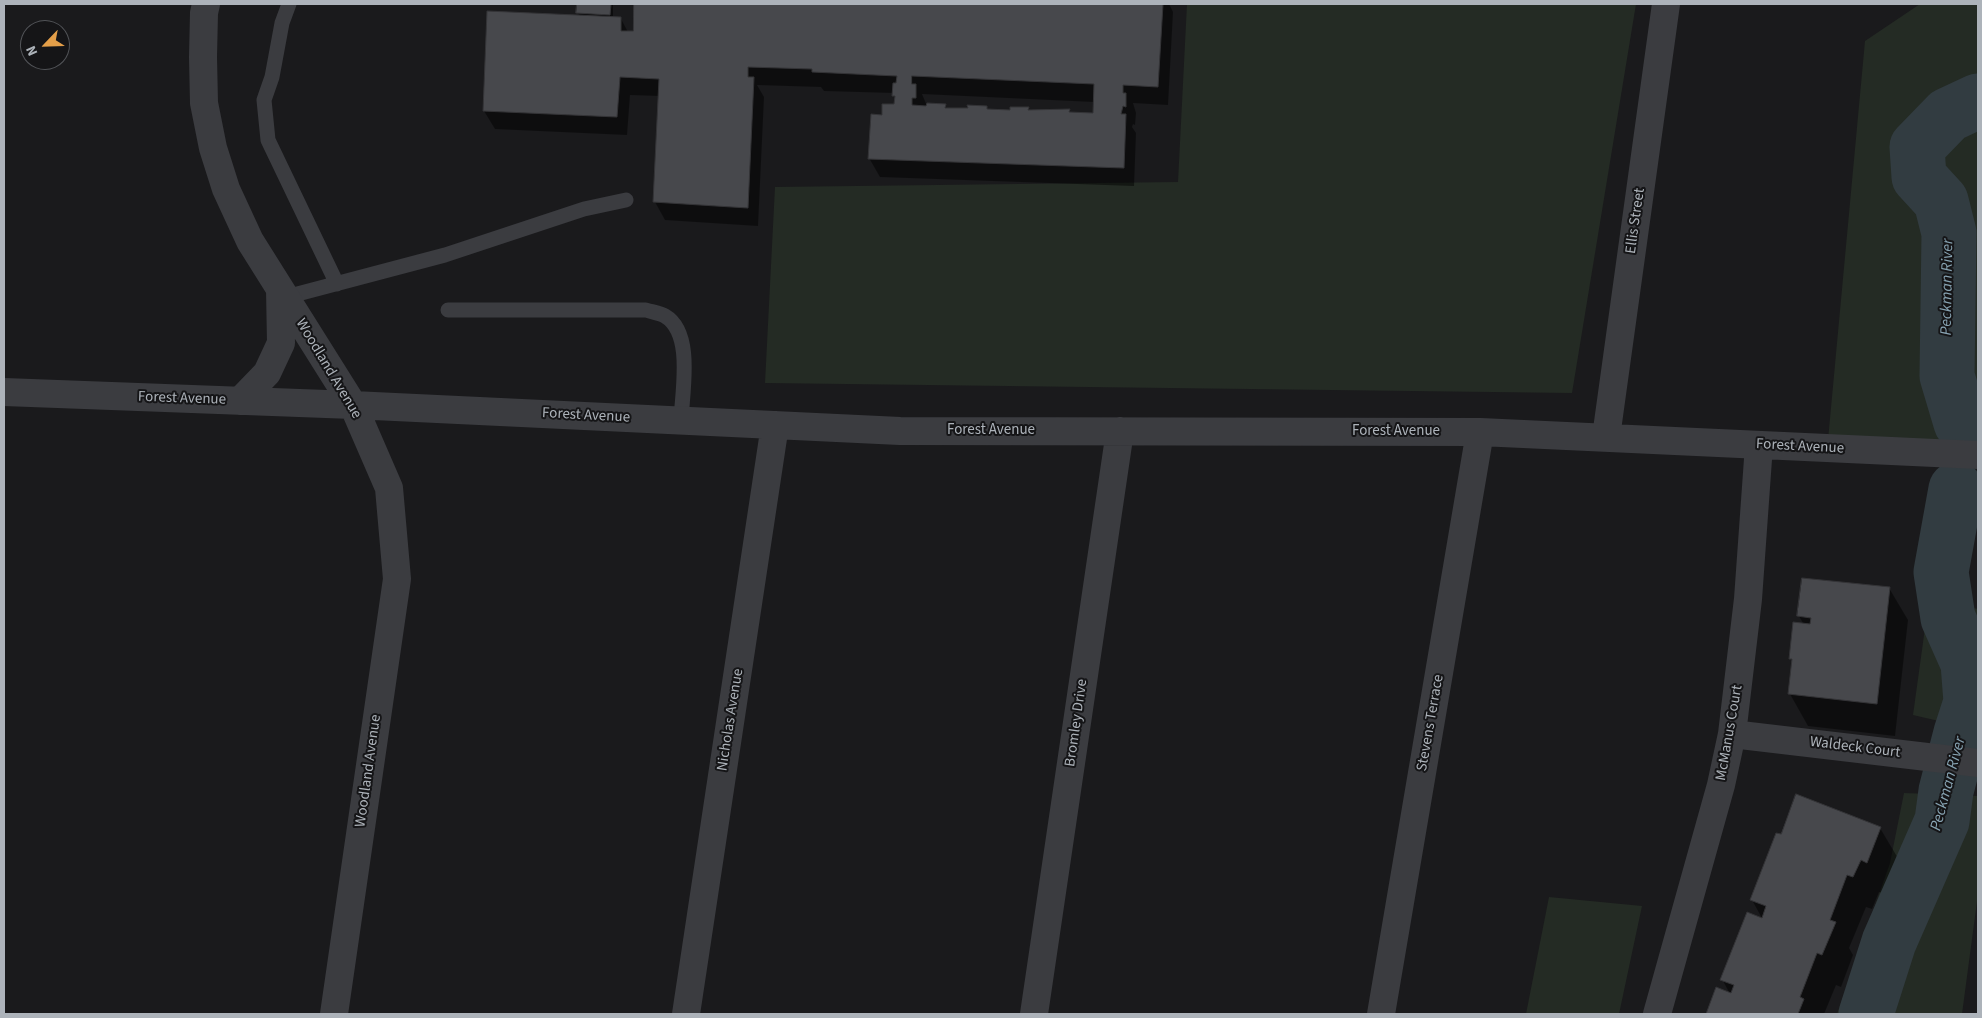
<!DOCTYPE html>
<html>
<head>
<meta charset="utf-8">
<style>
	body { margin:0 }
	#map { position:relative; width:1982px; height:1018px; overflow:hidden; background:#1a1a1c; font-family:"Source Sans 3",sans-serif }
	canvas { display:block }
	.frame { position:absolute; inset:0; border:5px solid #adb3ba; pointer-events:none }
	.north { position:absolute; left:20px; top:20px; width:50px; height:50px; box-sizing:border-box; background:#151517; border:1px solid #525458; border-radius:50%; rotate:246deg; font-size:14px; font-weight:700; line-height:20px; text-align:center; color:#adb3ba }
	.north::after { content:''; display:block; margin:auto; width:18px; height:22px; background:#e49f49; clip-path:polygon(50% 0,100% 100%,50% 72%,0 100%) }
</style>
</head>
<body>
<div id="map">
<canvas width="1982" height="1018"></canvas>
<div class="frame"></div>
<div class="north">N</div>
</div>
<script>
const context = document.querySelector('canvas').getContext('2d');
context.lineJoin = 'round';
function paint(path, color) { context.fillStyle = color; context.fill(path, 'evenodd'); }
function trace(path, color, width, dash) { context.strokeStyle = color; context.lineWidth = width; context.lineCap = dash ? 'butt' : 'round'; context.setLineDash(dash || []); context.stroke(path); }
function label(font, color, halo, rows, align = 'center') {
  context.font = font + ' "Source Sans 3",sans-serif'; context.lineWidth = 4; context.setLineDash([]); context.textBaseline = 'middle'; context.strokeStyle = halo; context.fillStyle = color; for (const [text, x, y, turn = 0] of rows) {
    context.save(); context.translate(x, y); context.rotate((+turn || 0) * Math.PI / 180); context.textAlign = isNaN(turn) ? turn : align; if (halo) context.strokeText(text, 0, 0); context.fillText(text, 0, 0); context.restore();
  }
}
paint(new Path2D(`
	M 1187,4 L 1636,4 L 1572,393 L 765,383 L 775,187 L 1178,182 Z
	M 1920,4 L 1978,4 L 1978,428 L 1973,449 L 1828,440 L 1865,41 Z
	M 1929,599 L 1978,609 L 1978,730 L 1913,715 Z
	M 1904,793 L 1978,796 L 1978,894 L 1962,1014 L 1837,1014 L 1890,863 Z
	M 1549,897 L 1642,906 L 1619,1014 L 1526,1014 Z`), '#242b24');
paint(new Path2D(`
	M 578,4 L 613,4 L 613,18 L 621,19 L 628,32 L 634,32 L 636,4 L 1169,4 L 1173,12 L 1168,105 L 1133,103 L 1136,113 L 1135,125 L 1133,124 L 1132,127 L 1136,133 L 1134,186 L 880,177 L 869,158 L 883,116 L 896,105 L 894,93 L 824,91 L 821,87 L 757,85 L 764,97 L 758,226 L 665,220 L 655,202 L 660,96 L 630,95 L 627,135 L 495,129 L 484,111 L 580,17 L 578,13 ZM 922,94 L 1094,102 L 1094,115 L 1071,113 L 1069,111 L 1030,112 L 1028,109 L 1011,111 L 988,110 L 986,107 L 969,109 L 947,109 L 945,105 L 927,106 Z
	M 1889,588 L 1908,620 L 1895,736 L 1808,726 L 1790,694 L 1793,663 L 1791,659 L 1804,625 L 1799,616 Z
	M 1880,828 L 1899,860 L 1886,894 L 1879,892 L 1872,909 L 1866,907 L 1849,948 L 1853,955 L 1841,987 L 1836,985 L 1824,1014 L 1707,1014 L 1717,989 L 1730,994 L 1722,979 L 1763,920 L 1752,900 L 1781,836 Z`), '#0007');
trace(new Path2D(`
	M 1961,423 L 1947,376 L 1949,233 L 1941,201 L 1919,177 L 1917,147 L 1948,115 L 1978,101
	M 1866,1014 L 1889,942 L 1942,821 L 1946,791 L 1961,733 L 1971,702 L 1968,663 L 1948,618 L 1941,572 L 1956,489`), '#323c41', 55);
const building = new Path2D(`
	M 577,4 L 611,4 L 610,15 L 576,13 Z
	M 634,4 L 1163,4 L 1158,87 L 1123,85 L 1123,93 L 1126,93 L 1126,107 L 1123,106 L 1121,114 L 1126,114 L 1124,168 L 868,159 L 871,114 L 882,115 L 882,104 L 894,104 L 895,96 L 892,96 L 893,83 L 896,83 L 897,76 L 812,72 L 812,69 L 748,67 L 748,77 L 754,77 L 748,208 L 653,202 L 659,79 L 620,77 L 617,117 L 483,111 L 487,11 L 621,17 L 621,31 L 633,31 ZM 912,76 L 1094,84 L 1093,113 L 1069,112 L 1070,109 L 1028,110 L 1029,107 L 1010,107 L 1010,110 L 987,109 L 987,106 L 967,105 L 968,108 L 945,108 L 946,104 L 927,103 L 926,106 L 912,105 L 912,98 L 916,98 L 916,84 L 912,84 Z
	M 1802,578 L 1890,587 L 1877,704 L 1788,694 L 1792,659 L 1789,659 L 1793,622 L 1810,624 L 1811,618 L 1797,616 Z
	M 1796,794 L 1881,827 L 1867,863 L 1861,860 L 1853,877 L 1847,875 L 1830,920 L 1836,922 L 1822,955 L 1817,953 L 1800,997 L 1804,999 L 1798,1014 L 1706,1014 L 1716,987 L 1731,993 L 1734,985 L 1720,980 L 1747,912 L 1762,918 L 1766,906 L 1750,900 L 1776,833 L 1781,834 Z`);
paint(building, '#47484c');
trace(building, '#343437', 1);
trace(new Path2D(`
	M 289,4 L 282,23 L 272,77 L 264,100 L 268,140 L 337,284
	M 286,297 L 445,255 L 584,209 L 626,200
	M 448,310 L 646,310 C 652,312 660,313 665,316 C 694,333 682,392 681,421`), '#3b3c40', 15);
trace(new Path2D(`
	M 206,4 L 204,13 L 203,57 L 204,103 L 213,148 L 226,189 L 250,241 L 353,405 L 389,488 L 397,579 L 334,1014
	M 4,392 L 353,405 L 900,431 L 1480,432 L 1978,455
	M 240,401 L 267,373 L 281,343 L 280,289
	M 1606,437 L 1666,4
	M 1732,734 L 1978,763
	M 686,1014 L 775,425
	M 1034,1014 L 1120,431
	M 1381,1014 L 1480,432
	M 1657,1014 L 1721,785 L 1732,734 L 1748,599 L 1759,445`), '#3b3c40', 28);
label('15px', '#adb3ba', '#151517', [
	["Ellis Street",1636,221,-82],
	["Woodland Avenue",328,369,59],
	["Forest Avenue",182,399,2],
	["Forest Avenue",586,416,3],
	["Forest Avenue",991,431],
	["Forest Avenue",1396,432],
	["Forest Avenue",1800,447,3],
	["Nicholas Avenue",731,720,-81],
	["Bromley Drive",1077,723,-82],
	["Stevens Terrace",1431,723,-80],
	["McManus Court",1730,733,-80],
	["Waldeck Court",1855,748,7],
	["Woodland Avenue",369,771,-82]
]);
label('italic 16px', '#87a3b2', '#151517', [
	["Peckman River",1948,287,-89],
	["Peckman River",1949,784,-75]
]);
</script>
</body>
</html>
